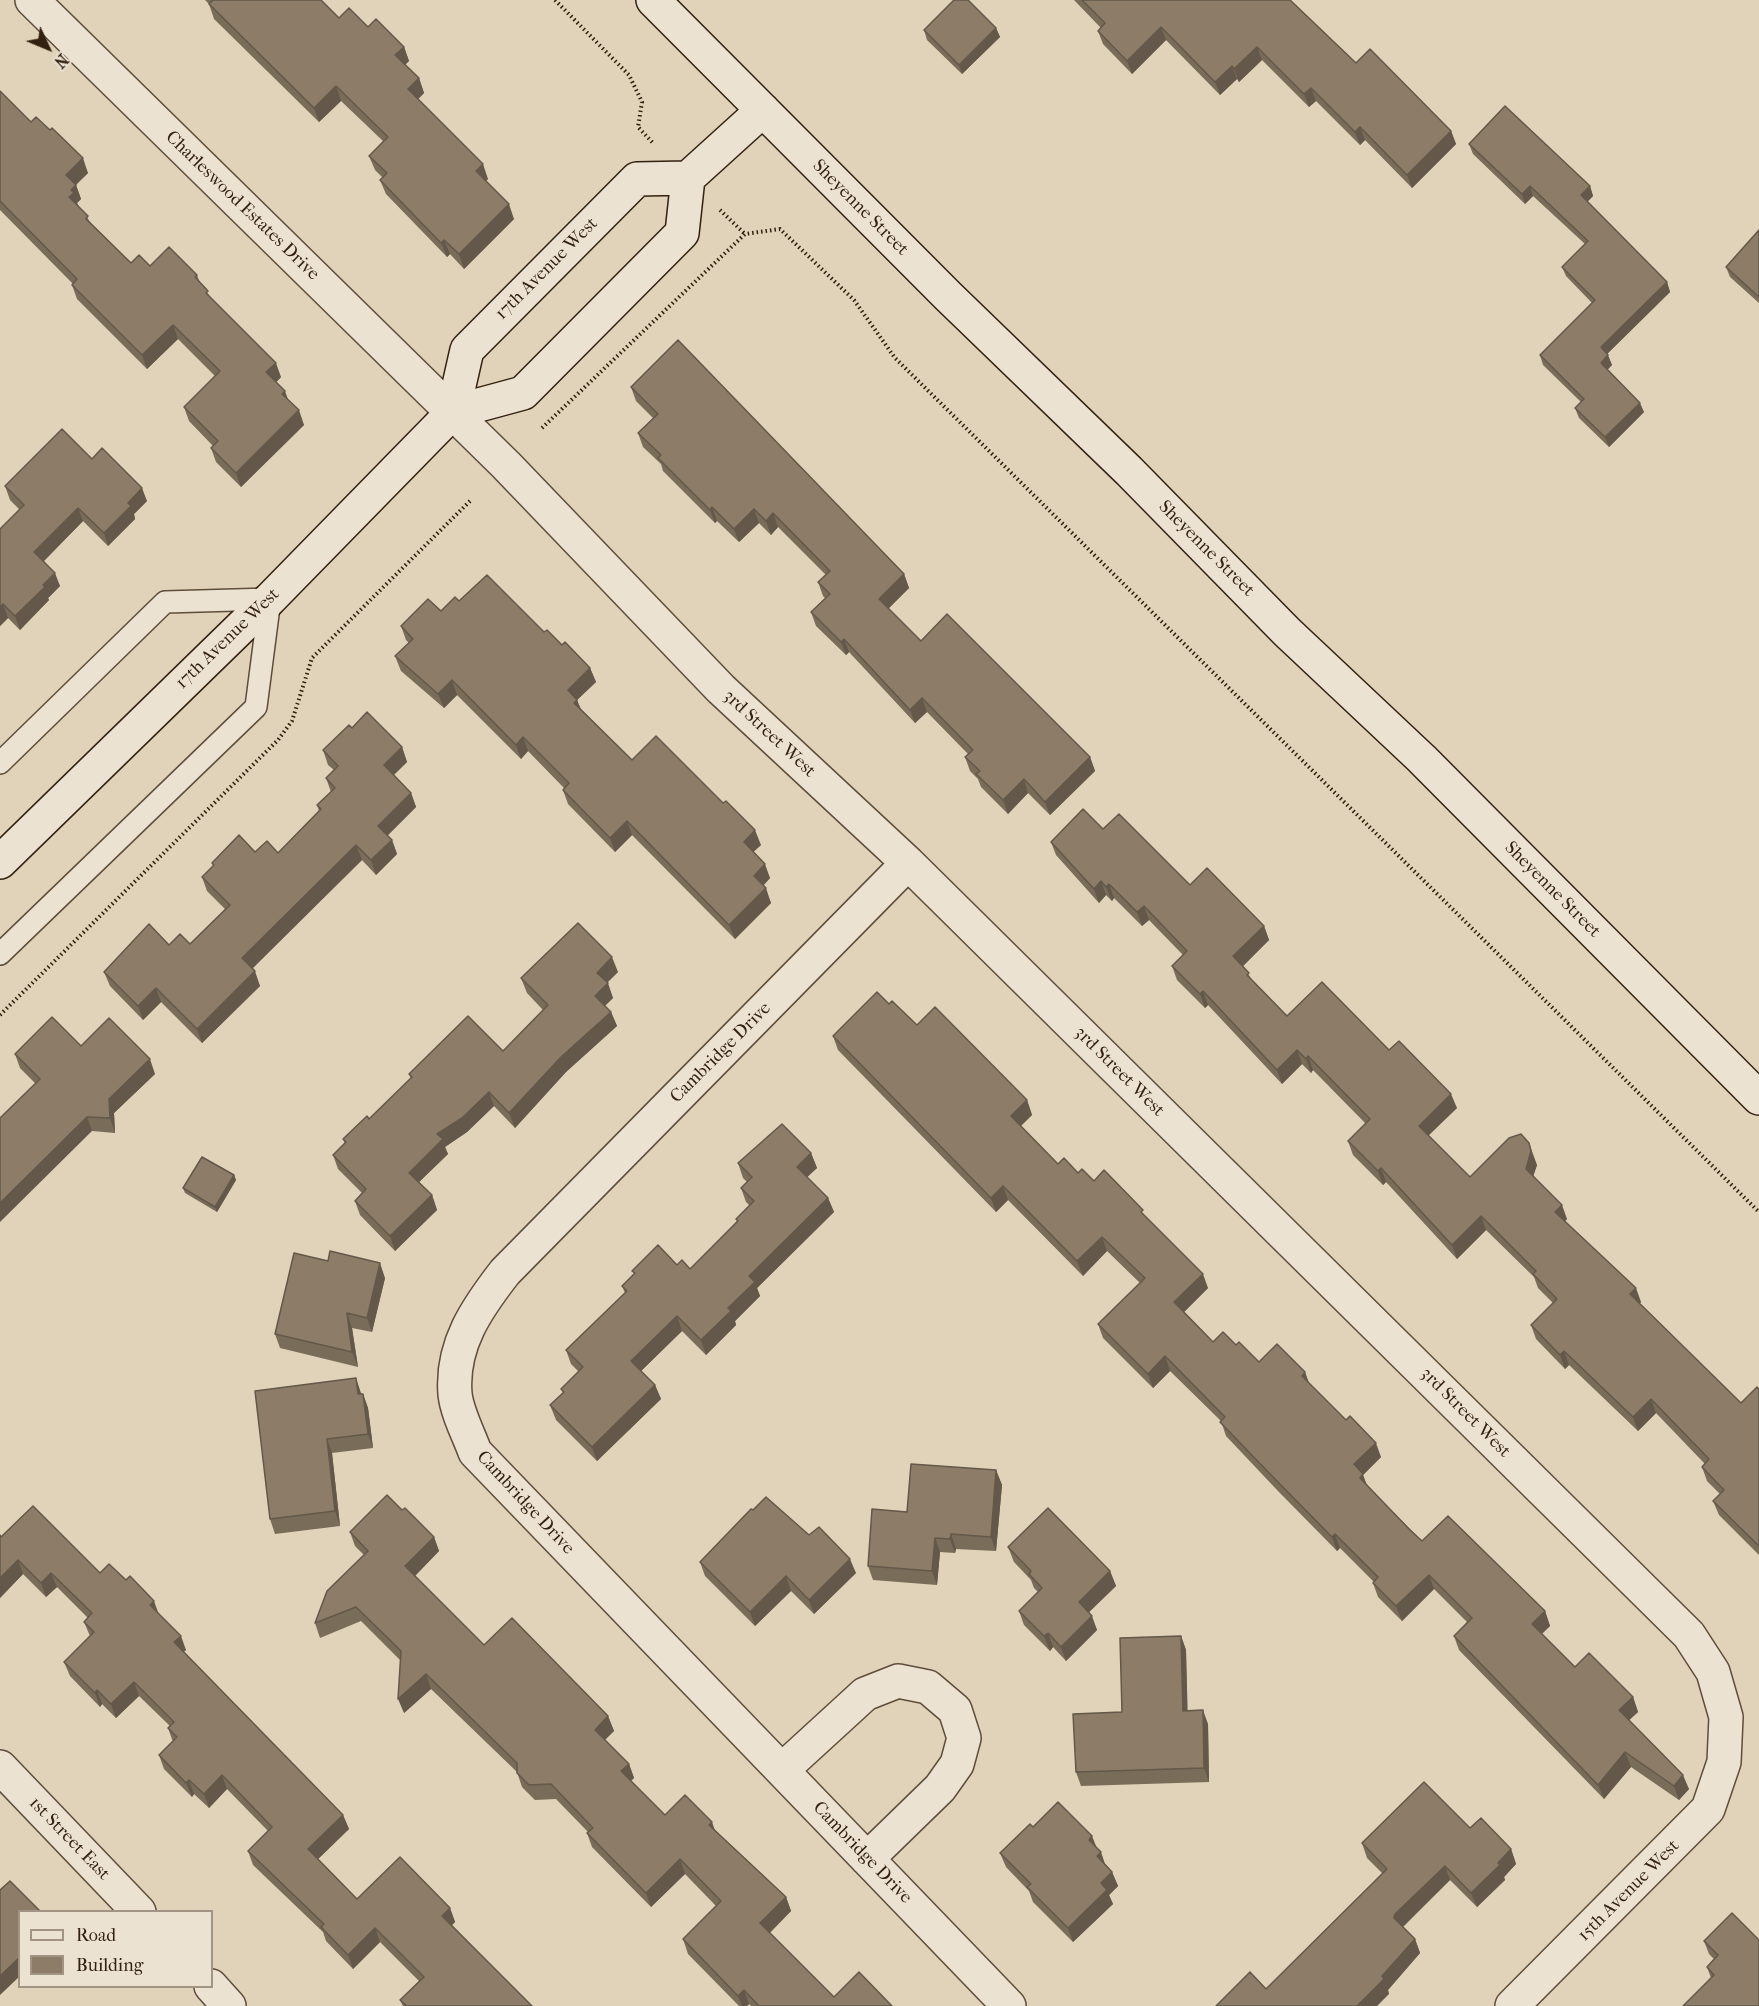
<!DOCTYPE html>
<html>
<head>
<meta charset="utf-8">
<style>
	body { margin:0 }
	#map { position:relative; width:1759px; height:2006px; overflow:hidden; background:#e1d3b9; font-family:"IM FELL French Canon",serif }
	canvas { display:block }
	.legend { position:absolute; left:18px; top:1910px; width:195px; height:78px; box-sizing:border-box; background:#ece2d2; border:2px solid #a29484; margin:0; padding:8px 10px; list-style:none; font-size:18px; color:#322010 }
	.legend li { display:flex; align-items:center; gap:12px; height:30px }
	.legend b { width:30px; border:2px solid #a29484 }
	.north { position:absolute; left:18px; top:18px; width:60px; height:60px; -webkit-text-stroke:4px #ece2d2; paint-order:stroke; rotate:134deg; font-size:16px; font-weight:700; line-height:24px; text-align:center; color:#322010 }
	.north::after { content:''; display:block; margin:auto; width:21px; height:27px; background:#322010; clip-path:polygon(50% 0,100% 100%,50% 72%,0 100%) }
</style>
</head>
<body>
<div id="map">
<canvas width="1759" height="2006"></canvas>
<ul class="legend">
<li><b style="height:8px;background:#ece2d2"></b>Road</li>
<li><b style="height:16px;background:#8d7d68"></b>Building</li>
</ul>
<div class="north">N</div>
</div>
<script>
const context = document.querySelector('canvas').getContext('2d');
context.lineJoin = 'round';
function trace(path, color, width, dash) { context.strokeStyle = color; context.lineWidth = width; context.lineCap = dash ? 'butt' : 'round'; context.setLineDash(dash || []); context.stroke(path); }
function paint(path, color) { context.fillStyle = color; context.fill(path, 'evenodd'); }
function label(font, color, halo, rows, align = 'center') {
  context.font = font + ' "IM FELL French Canon",serif'; context.lineWidth = 6; context.setLineDash([]); context.textBaseline = 'middle'; context.strokeStyle = halo; context.fillStyle = color; for (const [text, x, y, turn = 0] of rows) {
    context.save(); context.translate(x, y); context.rotate((+turn || 0) * Math.PI / 180); context.textAlign = isNaN(turn) ? turn : align; if (halo) context.strokeText(text, 0, 0); context.fillText(text, 0, 0); context.restore();
  }
}
const lane = new Path2D(`
	M 0,763 L 165,602 L 270,599 L 256,707 L 0,954`);
const street = new Path2D(`
	M 32,0 L 506,465 L 721,689 L 908,863 L 1689,1635 L 1713,1672 L 1726,1717 L 1724,1762 L 1708,1809 L 1512,2006
	M 908,863 L 505,1272 C 477,1308 451,1345 455,1394 C 457,1413 469,1435 475,1452 L 1009,2006
	M 0,1767 L 139,1912
	M 782,1770 L 865,1694 L 898,1681 L 928,1687 L 955,1710 L 964,1738 L 957,1764 L 940,1788 L 867,1859
	M 211,1986 L 229,2006`);
const secondary = new Path2D(`
	M 653,0 L 948,296 L 1129,471 L 1287,632 L 1422,759 L 1759,1098
	M 453,412 L 467,350 L 637,179 L 688,178
	M 0,862 L 270,599 L 453,412 L 523,393 L 682,233 L 688,178 L 763,110`);
trace(lane, '#5e4d3a', 24);
trace(street, '#5e4d3a', 36);
trace(secondary, '#322010', 36);
trace(new Path2D(`
	M 555,0 L 629,75 L 642,102 L 638,127 L 653,143
	M 720,210 L 745,234
	M 542,428 L 745,234 L 780,229 L 854,300 L 895,358 L 1759,1212
	M 0,1015 L 278,740 L 292,721 L 312,658 L 470,501`), '#322010', 4, [1.5, 3]);
trace(lane, '#ece2d2', 21);
trace(street, '#ece2d2', 33);
trace(secondary, '#ece2d2', 33);
paint(new Path2D(`
	M 205,0 L 321,0 L 339,18 L 368,27 L 404,47 L 409,61 L 405,65 L 419,78 L 424,93 L 418,99 L 488,179 L 486,181 L 514,219 L 464,269 L 450,254 L 447,257 L 386,194 L 380,180 L 383,178 L 375,170 L 369,156 L 383,141 L 341,101 L 319,122 L 214,19 L 209,4 Z
	M 1074,0 L 1290,0 L 1356,63 L 1451,131 L 1456,144 L 1412,188 L 1365,140 L 1360,145 L 1316,101 L 1309,107 L 1262,60 L 1239,82 L 1237,79 L 1220,95 L 1166,40 L 1132,74 L 1103,44 L 1098,31 L 1101,28 Z
	M 996,28 L 1000,37 L 962,74 L 927,40 L 924,30 Z
	M 0,91 L 31,122 L 88,173 L 76,185 L 81,199 L 77,203 L 79,207 L 91,223 L 131,263 L 197,275 L 200,283 L 211,298 L 281,377 L 276,382 L 304,425 L 241,487 L 216,462 L 211,448 L 213,446 L 189,421 L 184,407 L 215,376 L 178,339 L 147,369 L 77,299 L 72,285 L 73,284 L 0,210 Z
	M 1469,144 L 1590,186 L 1593,196 L 1587,202 L 1667,282 L 1670,292 L 1607,354 L 1612,365 L 1607,370 L 1644,412 L 1609,447 L 1579,418 L 1575,408 L 1581,402 L 1543,365 L 1540,355 L 1592,303 L 1566,276 L 1562,267 L 1585,244 L 1533,196 L 1525,204 L 1473,154 Z
	M 1759,230 L 1759,303 L 1730,277 L 1726,267 Z
	M 631,387 L 904,574 L 909,588 L 888,609 L 921,641 L 1090,757 L 1095,771 L 1050,815 L 1028,793 L 1008,814 L 981,787 L 978,779 L 970,771 L 965,757 L 968,754 L 927,712 L 915,723 L 849,652 L 846,655 L 816,626 L 811,612 L 825,598 L 823,596 L 818,582 L 826,575 L 778,527 L 771,535 L 759,523 L 739,542 L 717,521 L 715,523 L 663,471 L 661,464 L 643,447 L 638,433 L 653,418 L 636,401 Z
	M 92,459 L 147,501 L 134,514 L 135,519 L 108,546 L 83,521 L 44,561 L 60,586 L 48,598 L 49,600 L 20,630 L 8,618 L 0,626 L 0,529 L 20,510 L 10,500 L 5,486 Z
	M 459,601 L 544,632 L 562,645 L 590,668 L 596,682 L 577,700 L 581,709 L 632,760 L 761,845 L 753,852 L 770,878 L 763,886 L 771,903 L 735,939 L 632,835 L 615,852 L 568,804 L 563,790 L 564,788 L 528,751 L 521,759 L 457,695 L 444,708 L 401,671 L 395,656 L 409,643 L 406,640 L 401,626 L 441,611 Z
	M 352,728 L 402,747 L 407,762 L 393,775 L 411,793 L 416,807 L 387,836 L 392,840 L 397,854 L 376,875 L 362,860 L 252,968 L 260,986 L 202,1043 L 161,1002 L 143,1020 L 110,986 L 104,972 L 169,945 L 190,944 L 225,909 L 207,891 L 202,877 L 213,866 L 212,863 L 255,852 L 278,853 L 319,811 L 317,805 L 331,792 L 326,778 L 334,770 L 328,765 L 323,750 Z
	M 1103,829 L 1190,885 L 1264,926 L 1269,940 L 1243,966 L 1252,980 L 1287,1016 L 1389,1050 L 1457,1108 L 1428,1135 L 1470,1177 L 1537,1165 L 1533,1176 L 1567,1219 L 1565,1221 L 1641,1302 L 1639,1304 L 1741,1403 L 1759,1389 L 1759,1555 L 1719,1515 L 1713,1501 L 1720,1494 L 1707,1481 L 1702,1467 L 1705,1464 L 1656,1413 L 1638,1431 L 1569,1365 L 1565,1369 L 1536,1339 L 1531,1325 L 1553,1303 L 1538,1288 L 1534,1277 L 1486,1230 L 1457,1259 L 1386,1182 L 1383,1185 L 1353,1155 L 1348,1141 L 1366,1124 L 1313,1070 L 1311,1073 L 1302,1064 L 1282,1084 L 1208,1005 L 1205,1008 L 1177,980 L 1172,966 L 1183,955 L 1149,920 L 1142,926 L 1114,898 L 1112,901 L 1106,895 L 1099,903 L 1056,855 L 1051,842 Z
	M 618,972 L 607,983 L 613,998 L 605,1006 L 611,1012 L 617,1026 L 566,1072 L 515,1128 L 494,1106 L 467,1132 L 445,1147 L 448,1154 L 419,1182 L 432,1195 L 437,1210 L 395,1251 L 360,1215 L 355,1201 L 362,1193 L 338,1169 L 333,1155 L 345,1144 L 343,1139 L 369,1119 L 411,1079 L 409,1074 L 503,1051 L 543,1010 L 527,993 L 521,978 Z
	M 889,1004 L 917,1025 L 1027,1100 L 1032,1115 L 1020,1126 L 1058,1164 L 1094,1181 L 1146,1217 L 1208,1288 L 1184,1312 L 1213,1342 L 1236,1345 L 1259,1362 L 1305,1372 L 1309,1383 L 1381,1457 L 1363,1475 L 1367,1486 L 1422,1541 L 1545,1611 L 1550,1626 L 1542,1634 L 1575,1667 L 1633,1697 L 1638,1712 L 1629,1720 L 1689,1789 L 1679,1800 L 1631,1767 L 1604,1799 L 1459,1650 L 1454,1636 L 1467,1622 L 1434,1589 L 1402,1621 L 1378,1597 L 1373,1583 L 1374,1582 L 1340,1548 L 1337,1551 L 1278,1491 L 1226,1436 L 1221,1421 L 1170,1371 L 1153,1388 L 1103,1338 L 1098,1324 L 1140,1283 L 1107,1251 L 1083,1276 L 1008,1200 L 996,1212 L 838,1050 L 833,1036 Z
	M 81,1046 L 155,1074 L 114,1113 L 115,1133 L 92,1131 L 35,1083 L 20,1068 L 15,1054 Z
	M 811,1153 L 817,1168 L 807,1177 L 828,1198 L 834,1212 L 757,1288 L 760,1296 L 735,1321 L 736,1325 L 706,1355 L 682,1331 L 641,1371 L 655,1385 L 661,1399 L 597,1461 L 556,1420 L 550,1405 L 563,1393 L 561,1389 L 579,1372 L 571,1364 L 566,1350 L 625,1293 L 622,1286 L 634,1274 L 632,1271 L 677,1265 L 690,1269 L 737,1221 L 736,1219 L 750,1206 L 746,1202 L 741,1188 L 747,1182 L 743,1178 L 738,1163 Z
	M 234,1175 L 236,1180 L 217,1212 L 185,1193 L 183,1188 Z
	M 385,1278 L 372,1332 L 352,1328 L 358,1367 L 280,1348 L 275,1334 Z
	M 255,1391 L 363,1394 L 368,1408 L 373,1448 L 332,1453 L 340,1526 L 275,1534 L 270,1519 Z
	M 996,1470 L 1002,1485 L 996,1551 L 956,1549 L 955,1553 L 940,1552 L 937,1585 L 873,1580 L 868,1566 L 907,1512 Z
	M 402,1510 L 434,1537 L 439,1551 L 415,1576 L 484,1645 L 608,1716 L 614,1731 L 605,1740 L 629,1764 L 634,1778 L 631,1781 L 665,1815 L 715,1830 L 786,1897 L 791,1911 L 770,1933 L 834,1997 L 892,2006 L 751,2006 L 749,2004 L 747,2006 L 739,2006 L 688,1954 L 683,1939 L 716,1906 L 685,1874 L 651,1907 L 592,1847 L 587,1833 L 588,1832 L 556,1799 L 535,1800 L 522,1787 L 517,1772 L 431,1689 L 404,1713 L 400,1660 L 361,1621 L 320,1638 L 315,1623 L 364,1555 L 355,1546 L 350,1532 Z
	M 753,1510 L 809,1535 L 856,1573 L 814,1614 L 791,1591 L 755,1626 L 705,1576 L 700,1562 Z
	M 0,1535 L 1,1537 L 100,1573 L 159,1614 L 186,1650 L 183,1652 L 343,1815 L 349,1829 L 318,1859 L 357,1899 L 450,1908 L 455,1922 L 452,1925 L 532,2006 L 403,2006 L 400,2000 L 419,1981 L 380,1942 L 353,1969 L 326,1941 L 323,1932 L 253,1865 L 248,1851 L 268,1831 L 227,1789 L 209,1808 L 194,1794 L 192,1797 L 164,1769 L 159,1755 L 173,1742 L 168,1728 L 170,1726 L 139,1696 L 116,1718 L 102,1704 L 100,1707 L 70,1676 L 64,1662 L 90,1636 L 84,1622 L 88,1618 L 57,1587 L 46,1597 L 23,1574 L 0,1598 Z
	M 1008,1547 L 1110,1571 L 1116,1586 L 1089,1612 L 1097,1630 L 1066,1661 L 1053,1647 L 1050,1651 L 1024,1625 L 1019,1611 L 1038,1592 L 1034,1588 L 1031,1580 L 1014,1562 Z
	M 1181,1636 L 1186,1650 L 1187,1710 L 1208,1724 L 1209,1782 L 1081,1786 L 1076,1772 Z
	M 1033,1827 L 1097,1848 L 1105,1864 L 1112,1872 L 1118,1886 L 1109,1895 L 1113,1904 L 1073,1942 L 1033,1902 L 1029,1891 L 1006,1867 L 1000,1853 Z
	M 1470,1828 L 1511,1849 L 1516,1864 L 1504,1877 L 1505,1880 L 1477,1907 L 1450,1880 L 1402,1927 L 1415,1939 L 1420,1953 L 1388,1990 L 1389,1994 L 1266,1989 L 1383,1874 L 1367,1858 L 1362,1843 Z
	M 1759,1940 L 1711,1978 L 1707,1967 L 1714,1959 L 1709,1954 L 1704,1941 Z`), '#796c59');
paint(new Path2D(`
	M 1161,27 L 1166,40 L 1132,74 L 1127,61 Z
	M 996,28 L 1000,37 L 962,74 L 959,65 Z
	M 404,47 L 409,61 L 400,69 L 395,55 Z
	M 1257,47 L 1262,60 L 1239,82 L 1234,69 Z
	M 1232,66 L 1237,79 L 1220,95 L 1215,82 Z
	M 419,78 L 424,93 L 413,104 L 408,89 Z
	M 336,86 L 341,101 L 319,122 L 314,108 Z
	M 1311,88 L 1316,101 L 1309,107 L 1304,94 Z
	M 1360,127 L 1365,140 L 1360,145 L 1355,132 Z
	M 1451,131 L 1456,144 L 1412,188 L 1407,175 Z
	M 83,158 L 88,173 L 71,189 L 66,175 Z
	M 483,164 L 488,179 L 481,185 L 476,171 Z
	M 76,185 L 81,199 L 77,203 L 79,207 L 69,197 L 71,190 Z
	M 1530,186 L 1533,196 L 1525,204 L 1522,194 Z
	M 1590,186 L 1593,196 L 1584,205 L 1581,195 Z
	M 509,204 L 514,219 L 464,269 L 459,254 Z
	M 444,240 L 450,254 L 447,257 L 441,243 Z
	M 1667,282 L 1670,292 L 1604,357 L 1601,347 Z
	M 173,325 L 178,339 L 147,369 L 142,355 Z
	M 1608,355 L 1612,365 L 1604,373 L 1601,363 Z
	M 276,363 L 281,377 L 272,387 L 266,372 Z
	M 285,391 L 290,405 L 282,394 Z
	M 1640,403 L 1644,412 L 1609,447 L 1605,437 Z
	M 299,410 L 304,425 L 241,487 L 236,473 Z
	M 142,488 L 147,501 L 134,514 L 135,519 L 108,546 L 104,533 L 128,503 Z
	M 712,507 L 717,521 L 715,523 L 710,510 Z
	M 78,508 L 83,521 L 39,566 L 34,552 Z
	M 754,509 L 759,523 L 739,542 L 734,529 Z
	M 773,513 L 778,527 L 771,535 L 766,521 Z
	M 55,573 L 60,586 L 48,598 L 49,600 L 20,630 L 15,616 Z
	M 904,574 L 909,588 L 884,613 L 879,599 Z
	M 3,604 L 8,618 L 0,626 L 0,607 Z
	M 844,639 L 849,652 L 846,655 L 841,642 Z
	M 590,668 L 596,682 L 577,700 L 582,714 L 580,717 L 568,690 Z
	M 452,680 L 457,695 L 444,708 L 438,694 Z
	M 922,698 L 927,712 L 915,723 L 910,710 Z
	M 523,737 L 528,751 L 521,759 L 516,745 Z
	M 402,747 L 407,762 L 389,780 L 384,765 Z
	M 1090,757 L 1095,771 L 1050,815 L 1045,802 Z
	M 1024,779 L 1028,793 L 1008,814 L 1003,800 Z
	M 411,793 L 416,807 L 383,840 L 378,826 Z
	M 627,821 L 632,835 L 615,852 L 610,838 Z
	M 755,830 L 761,845 L 749,856 L 744,842 Z
	M 392,840 L 397,854 L 376,875 L 371,860 Z
	M 356,845 L 362,860 L 248,973 L 242,958 Z
	M 765,864 L 770,878 L 759,890 L 754,876 Z
	M 1101,881 L 1106,895 L 1099,903 L 1094,889 Z
	M 1109,884 L 1114,898 L 1112,901 L 1106,887 Z
	M 766,888 L 771,903 L 735,939 L 729,925 Z
	M 1144,906 L 1149,920 L 1142,926 L 1137,912 Z
	M 1264,926 L 1269,940 L 1239,970 L 1233,956 Z
	M 612,957 L 618,972 L 602,987 L 597,973 Z
	M 255,971 L 260,986 L 202,1043 L 197,1029 Z
	M 608,983 L 613,998 L 600,1010 L 595,996 Z
	M 156,988 L 161,1002 L 143,1020 L 138,1006 Z
	M 1203,991 L 1208,1005 L 1205,1008 L 1200,994 Z
	M 611,1012 L 617,1026 L 566,1072 L 515,1128 L 509,1113 L 561,1057 Z
	M 1297,1050 L 1302,1064 L 1282,1084 L 1277,1070 Z
	M 1308,1056 L 1313,1070 L 1311,1073 L 1306,1059 Z
	M 150,1059 L 155,1074 L 114,1113 L 115,1133 L 110,1118 L 109,1099 Z
	M 489,1092 L 494,1106 L 467,1132 L 445,1147 L 448,1154 L 414,1187 L 409,1173 L 437,1134 Z
	M 1451,1094 L 1457,1108 L 1424,1140 L 1419,1126 Z
	M 1027,1100 L 1032,1115 L 1016,1131 L 1011,1116 Z
	M 87,1117 L 92,1131 L 0,1222 L 0,1203 Z
	M 1529,1143 L 1537,1165 L 1531,1183 L 1526,1169 Z
	M 811,1153 L 817,1168 L 803,1181 L 797,1167 Z
	M 1381,1168 L 1386,1182 L 1383,1185 L 1378,1171 Z
	M 234,1175 L 236,1180 L 217,1212 L 215,1207 Z
	M 1003,1186 L 1008,1200 L 996,1212 L 991,1198 Z
	M 432,1195 L 437,1210 L 395,1251 L 390,1236 Z
	M 828,1198 L 834,1212 L 757,1288 L 760,1296 L 735,1321 L 736,1325 L 706,1355 L 701,1340 L 728,1308 L 749,1276 Z
	M 1562,1205 L 1567,1219 L 1560,1226 L 1555,1212 Z
	M 1481,1216 L 1486,1230 L 1457,1259 L 1452,1245 Z
	M 1102,1237 L 1107,1251 L 1083,1276 L 1077,1261 Z
	M 380,1263 L 385,1278 L 372,1332 L 367,1318 Z
	M 1203,1274 L 1208,1288 L 1179,1317 L 1174,1302 Z
	M 1636,1288 L 1641,1302 L 1635,1308 L 1630,1294 Z
	M 347,1313 L 352,1328 L 358,1367 L 352,1352 Z
	M 677,1316 L 682,1331 L 637,1375 L 631,1361 Z
	M 1564,1351 L 1569,1365 L 1565,1369 L 1560,1355 Z
	M 1165,1356 L 1170,1371 L 1153,1388 L 1148,1374 Z
	M 1305,1372 L 1310,1387 L 1302,1376 Z
	M 356,1378 L 361,1393 L 364,1409 L 358,1394 Z
	M 655,1385 L 661,1399 L 597,1461 L 592,1447 Z
	M 363,1394 L 368,1408 L 373,1448 L 368,1434 Z
	M 1651,1399 L 1656,1413 L 1638,1431 L 1633,1417 Z
	M 327,1439 L 332,1453 L 340,1526 L 335,1511 Z
	M 1376,1443 L 1381,1457 L 1363,1475 L 1368,1488 L 1365,1492 L 1354,1464 Z
	M 996,1470 L 1002,1485 L 996,1551 L 991,1537 Z
	M 951,1534 L 956,1549 L 955,1553 L 950,1539 Z
	M 1335,1534 L 1340,1548 L 1337,1551 L 1332,1537 Z
	M 434,1537 L 439,1551 L 411,1580 L 405,1566 Z
	M 935,1538 L 940,1552 L 937,1585 L 932,1571 Z
	M 850,1559 L 856,1573 L 814,1614 L 809,1600 Z
	M 18,1560 L 23,1574 L 0,1598 L 0,1578 Z
	M 1110,1571 L 1116,1586 L 1084,1617 L 1079,1602 Z
	M 51,1573 L 57,1587 L 46,1597 L 41,1583 Z
	M 1429,1575 L 1434,1589 L 1402,1621 L 1396,1606 Z
	M 786,1576 L 791,1591 L 755,1626 L 750,1612 Z
	M 154,1601 L 159,1615 L 150,1605 Z
	M 1545,1611 L 1550,1626 L 1537,1638 L 1532,1624 Z
	M 1092,1616 L 1097,1630 L 1066,1661 L 1061,1647 Z
	M 1048,1633 L 1053,1647 L 1050,1651 L 1044,1636 Z
	M 181,1636 L 186,1650 L 179,1656 L 174,1642 Z
	M 1181,1636 L 1186,1650 L 1188,1725 L 1183,1711 Z
	M 426,1674 L 431,1689 L 404,1713 L 398,1699 Z
	M 134,1682 L 139,1696 L 116,1718 L 111,1704 Z
	M 97,1690 L 102,1704 L 100,1707 L 95,1693 Z
	M 1633,1697 L 1638,1712 L 1625,1724 L 1619,1710 Z
	M 1203,1710 L 1208,1724 L 1209,1782 L 1204,1768 Z
	M 608,1716 L 614,1731 L 600,1744 L 595,1730 Z
	M 1625,1752 L 1631,1767 L 1604,1799 L 1598,1785 Z
	M 629,1764 L 634,1778 L 626,1785 L 621,1771 Z
	M 222,1775 L 227,1789 L 209,1808 L 204,1794 Z
	M 1683,1775 L 1689,1789 L 1679,1800 L 1674,1786 Z
	M 189,1780 L 194,1794 L 192,1797 L 186,1783 Z
	M 343,1815 L 349,1829 L 314,1863 L 308,1849 Z
	M 712,1822 L 717,1836 L 709,1825 Z
	M 1092,1836 L 1098,1851 L 1089,1840 Z
	M 1511,1849 L 1516,1864 L 1504,1877 L 1505,1880 L 1477,1907 L 1471,1893 Z
	M 1101,1852 L 1106,1867 L 1097,1856 Z
	M 680,1859 L 685,1874 L 651,1907 L 646,1893 Z
	M 1445,1866 L 1450,1880 L 1401,1929 L 1394,1918 L 1395,1914 Z
	M 1112,1872 L 1118,1886 L 1109,1895 L 1113,1904 L 1073,1942 L 1068,1928 L 1101,1883 Z
	M 786,1897 L 791,1911 L 765,1937 L 760,1923 Z
	M 450,1908 L 455,1922 L 447,1930 L 442,1916 Z
	M 375,1928 L 380,1942 L 353,1969 L 348,1955 Z
	M 1415,1939 L 1420,1953 L 1388,1990 L 1389,1994 L 1377,2006 L 1357,2006 Z
	M 20,1957 L 20,1976 L 0,1995 L 0,1976 Z
	M 744,1990 L 749,2004 L 747,2006 L 742,2006 L 738,1996 Z`), '#635849');
const building = new Path2D(`
	M 213,0 L 321,0 L 339,18 L 349,8 L 368,27 L 376,19 L 404,47 L 395,55 L 419,78 L 408,89 L 483,164 L 476,171 L 509,204 L 459,254 L 444,240 L 441,243 L 380,180 L 387,173 L 369,156 L 388,137 L 336,86 L 314,108 L 209,4 Z
	M 954,0 L 968,0 L 996,28 L 959,65 L 924,30 Z
	M 1082,0 L 1290,0 L 1356,63 L 1370,49 L 1451,131 L 1407,175 L 1360,127 L 1355,132 L 1311,88 L 1304,94 L 1257,47 L 1234,69 L 1232,66 L 1215,82 L 1161,27 L 1127,61 L 1098,31 L 1105,23 Z
	M 0,91 L 31,122 L 36,117 L 50,130 L 52,128 L 83,158 L 66,175 L 76,185 L 71,190 L 74,193 L 69,197 L 88,216 L 86,219 L 131,263 L 139,255 L 150,266 L 169,247 L 197,275 L 195,277 L 208,291 L 206,293 L 276,363 L 266,372 L 285,391 L 282,394 L 299,410 L 236,473 L 211,448 L 218,441 L 184,407 L 220,371 L 173,325 L 142,355 L 72,285 L 77,279 L 0,201 Z
	M 1505,106 L 1590,186 L 1581,195 L 1667,282 L 1601,347 L 1608,355 L 1601,363 L 1640,403 L 1605,437 L 1575,408 L 1584,399 L 1540,355 L 1595,300 L 1562,267 L 1588,241 L 1530,186 L 1522,194 L 1469,144 Z
	M 1759,230 L 1759,297 L 1726,267 Z
	M 678,340 L 904,574 L 879,599 L 921,641 L 947,614 L 1090,757 L 1045,802 L 1024,779 L 1003,800 L 976,774 L 980,771 L 965,757 L 973,750 L 922,698 L 910,710 L 844,639 L 841,642 L 811,612 L 830,594 L 818,582 L 830,571 L 773,513 L 766,521 L 754,509 L 734,529 L 712,507 L 710,510 L 658,458 L 661,455 L 638,433 L 658,414 L 631,387 Z
	M 62,429 L 92,459 L 102,448 L 142,488 L 128,503 L 131,506 L 104,533 L 78,508 L 34,552 L 55,573 L 43,585 L 45,587 L 15,616 L 3,604 L 0,607 L 0,529 L 24,505 L 5,486 Z
	M 487,575 L 544,632 L 547,630 L 562,645 L 565,642 L 590,668 L 568,690 L 577,700 L 574,703 L 632,760 L 656,736 L 723,803 L 726,801 L 755,830 L 744,842 L 765,864 L 754,876 L 766,888 L 729,925 L 627,821 L 610,838 L 563,790 L 569,783 L 523,737 L 516,745 L 452,680 L 438,694 L 395,656 L 413,639 L 401,626 L 428,599 L 441,611 L 455,597 L 459,601 Z
	M 367,712 L 402,747 L 384,765 L 411,793 L 378,826 L 392,840 L 371,860 L 356,845 L 242,958 L 255,971 L 197,1029 L 156,988 L 138,1006 L 104,972 L 149,924 L 169,945 L 180,934 L 190,944 L 230,905 L 202,877 L 214,865 L 212,863 L 239,835 L 255,852 L 267,841 L 278,853 L 321,809 L 317,805 L 335,788 L 326,778 L 338,766 L 323,750 L 349,725 L 352,728 Z
	M 1083,809 L 1103,829 L 1119,814 L 1190,885 L 1207,868 L 1264,926 L 1233,956 L 1249,973 L 1247,975 L 1287,1016 L 1322,982 L 1389,1050 L 1399,1041 L 1451,1094 L 1419,1126 L 1470,1177 L 1509,1138 L 1521,1134 L 1529,1143 L 1531,1151 L 1526,1169 L 1562,1205 L 1555,1212 L 1636,1288 L 1630,1294 L 1741,1403 L 1757,1387 L 1759,1389 L 1759,1546 L 1713,1501 L 1724,1490 L 1702,1467 L 1709,1459 L 1651,1399 L 1633,1417 L 1564,1351 L 1560,1355 L 1531,1325 L 1557,1299 L 1533,1274 L 1536,1271 L 1481,1216 L 1452,1245 L 1381,1168 L 1378,1171 L 1348,1141 L 1370,1119 L 1308,1056 L 1306,1059 L 1297,1050 L 1277,1070 L 1203,991 L 1200,994 L 1172,966 L 1187,951 L 1144,906 L 1137,912 L 1109,884 L 1106,887 L 1101,881 L 1094,889 L 1051,842 Z
	M 578,923 L 612,957 L 597,973 L 608,983 L 595,996 L 611,1012 L 561,1057 L 509,1113 L 489,1092 L 462,1118 L 437,1134 L 443,1139 L 409,1173 L 432,1195 L 390,1236 L 355,1201 L 366,1189 L 333,1155 L 346,1142 L 343,1139 L 367,1116 L 369,1119 L 412,1077 L 409,1074 L 468,1016 L 503,1051 L 548,1005 L 521,978 Z
	M 877,992 L 889,1004 L 892,1001 L 917,1025 L 935,1007 L 1027,1100 L 1011,1116 L 1058,1164 L 1064,1158 L 1078,1173 L 1082,1169 L 1094,1181 L 1104,1170 L 1143,1210 L 1141,1212 L 1203,1274 L 1174,1302 L 1213,1342 L 1223,1332 L 1236,1345 L 1239,1342 L 1259,1362 L 1277,1344 L 1305,1372 L 1302,1376 L 1346,1420 L 1350,1416 L 1376,1443 L 1354,1464 L 1363,1474 L 1360,1478 L 1410,1530 L 1422,1541 L 1448,1516 L 1545,1611 L 1532,1624 L 1575,1667 L 1589,1653 L 1633,1697 L 1619,1710 L 1683,1775 L 1674,1786 L 1625,1752 L 1598,1785 L 1454,1636 L 1472,1618 L 1429,1575 L 1396,1606 L 1373,1583 L 1378,1577 L 1335,1534 L 1332,1537 L 1273,1477 L 1220,1422 L 1225,1417 L 1165,1356 L 1148,1374 L 1098,1324 L 1145,1278 L 1102,1237 L 1077,1261 L 1003,1186 L 991,1198 L 833,1036 Z
	M 52,1017 L 81,1046 L 109,1018 L 150,1059 L 109,1099 L 110,1118 L 87,1117 L 0,1203 L 0,1118 L 40,1079 L 15,1054 Z
	M 782,1124 L 811,1153 L 797,1167 L 828,1198 L 749,1276 L 755,1282 L 728,1308 L 731,1311 L 701,1340 L 677,1316 L 631,1361 L 655,1385 L 592,1447 L 550,1405 L 564,1392 L 561,1389 L 583,1367 L 566,1350 L 627,1291 L 622,1286 L 635,1273 L 632,1271 L 658,1245 L 677,1265 L 682,1260 L 690,1269 L 738,1221 L 736,1219 L 754,1201 L 741,1188 L 752,1177 L 738,1163 Z
	M 202,1157 L 234,1175 L 215,1207 L 183,1188 Z
	M 330,1251 L 380,1263 L 367,1318 L 347,1313 L 352,1352 L 275,1334 L 294,1253 L 328,1261 Z
	M 356,1378 L 358,1394 L 363,1394 L 368,1434 L 327,1439 L 335,1511 L 270,1519 L 255,1391 Z
	M 911,1464 L 996,1470 L 991,1537 L 951,1534 L 950,1539 L 935,1538 L 932,1571 L 868,1566 L 872,1509 L 907,1512 Z
	M 387,1495 L 402,1510 L 405,1508 L 434,1537 L 405,1566 L 484,1645 L 512,1618 L 608,1716 L 595,1730 L 629,1764 L 621,1771 L 665,1815 L 685,1795 L 712,1822 L 709,1825 L 786,1897 L 760,1923 L 834,1997 L 859,1972 L 892,2006 L 759,2006 L 744,1990 L 738,1996 L 683,1939 L 721,1901 L 680,1859 L 646,1893 L 587,1833 L 593,1828 L 551,1784 L 529,1785 L 517,1773 L 517,1763 L 426,1674 L 398,1699 L 401,1651 L 356,1607 L 315,1623 L 327,1591 L 368,1551 L 350,1532 Z
	M 766,1497 L 809,1535 L 819,1527 L 850,1559 L 809,1600 L 786,1576 L 750,1612 L 700,1562 L 751,1509 L 753,1510 Z
	M 33,1506 L 100,1573 L 109,1564 L 126,1580 L 130,1576 L 154,1601 L 150,1605 L 181,1636 L 174,1642 L 343,1815 L 308,1849 L 357,1899 L 400,1857 L 450,1908 L 442,1916 L 532,2006 L 407,2006 L 400,2000 L 424,1977 L 375,1928 L 348,1955 L 321,1927 L 324,1924 L 248,1851 L 272,1827 L 222,1775 L 204,1794 L 189,1780 L 186,1783 L 159,1755 L 177,1737 L 168,1728 L 174,1722 L 134,1682 L 111,1704 L 97,1690 L 95,1693 L 64,1662 L 94,1632 L 84,1622 L 92,1613 L 51,1573 L 41,1583 L 18,1560 L 0,1578 L 0,1535 L 1,1537 Z
	M 1048,1508 L 1110,1571 L 1079,1602 L 1092,1616 L 1061,1647 L 1048,1633 L 1044,1636 L 1019,1611 L 1042,1588 L 1029,1574 L 1031,1571 L 1008,1547 Z
	M 1181,1636 L 1183,1711 L 1203,1710 L 1204,1768 L 1076,1772 L 1073,1714 L 1122,1712 L 1120,1638 Z
	M 1424,1782 L 1470,1828 L 1481,1818 L 1511,1849 L 1498,1863 L 1500,1865 L 1471,1893 L 1445,1866 L 1395,1914 L 1394,1918 L 1415,1939 L 1382,1976 L 1384,1979 L 1357,2006 L 1216,2006 L 1250,1972 L 1266,1989 L 1387,1869 L 1362,1843 Z
	M 1058,1802 L 1092,1836 L 1089,1840 L 1101,1852 L 1097,1856 L 1112,1872 L 1101,1883 L 1107,1890 L 1068,1928 L 1027,1887 L 1031,1884 L 1000,1853 L 1030,1824 L 1033,1827 Z
	M 10,1881 L 40,1911 L 20,1911 L 20,1957 L 0,1976 L 0,1890 Z
	M 1732,1913 L 1759,1940 L 1759,2006 L 1683,2006 L 1714,1975 L 1707,1967 L 1718,1955 L 1704,1941 Z`);
paint(building, '#8d7d68');
trace(building, '#635849', 1.5);
label('18px', '#322010', '#ece2d2', [
	["Charleswood Estates Drive",242,206,44],
	["Sheyenne Street",860,208,45],
	["17th Avenue West",547,269,-45],
	["Sheyenne Street",1206,549,45],
	["17th Avenue West",228,639,-44],
	["3rd Street West",769,734,43],
	["Sheyenne Street",1552,890,45],
	["Cambridge Drive",721,1053,-45],
	["3rd Street West",1119,1072,45],
	["3rd Street West",1465,1413,45],
	["Cambridge Drive",525,1503,47],
	["1st Street East",69,1839,46],
	["Cambridge Drive",862,1853,46],
	["15th Avenue West",1629,1891,-45]
]);
</script>
</body>
</html>
